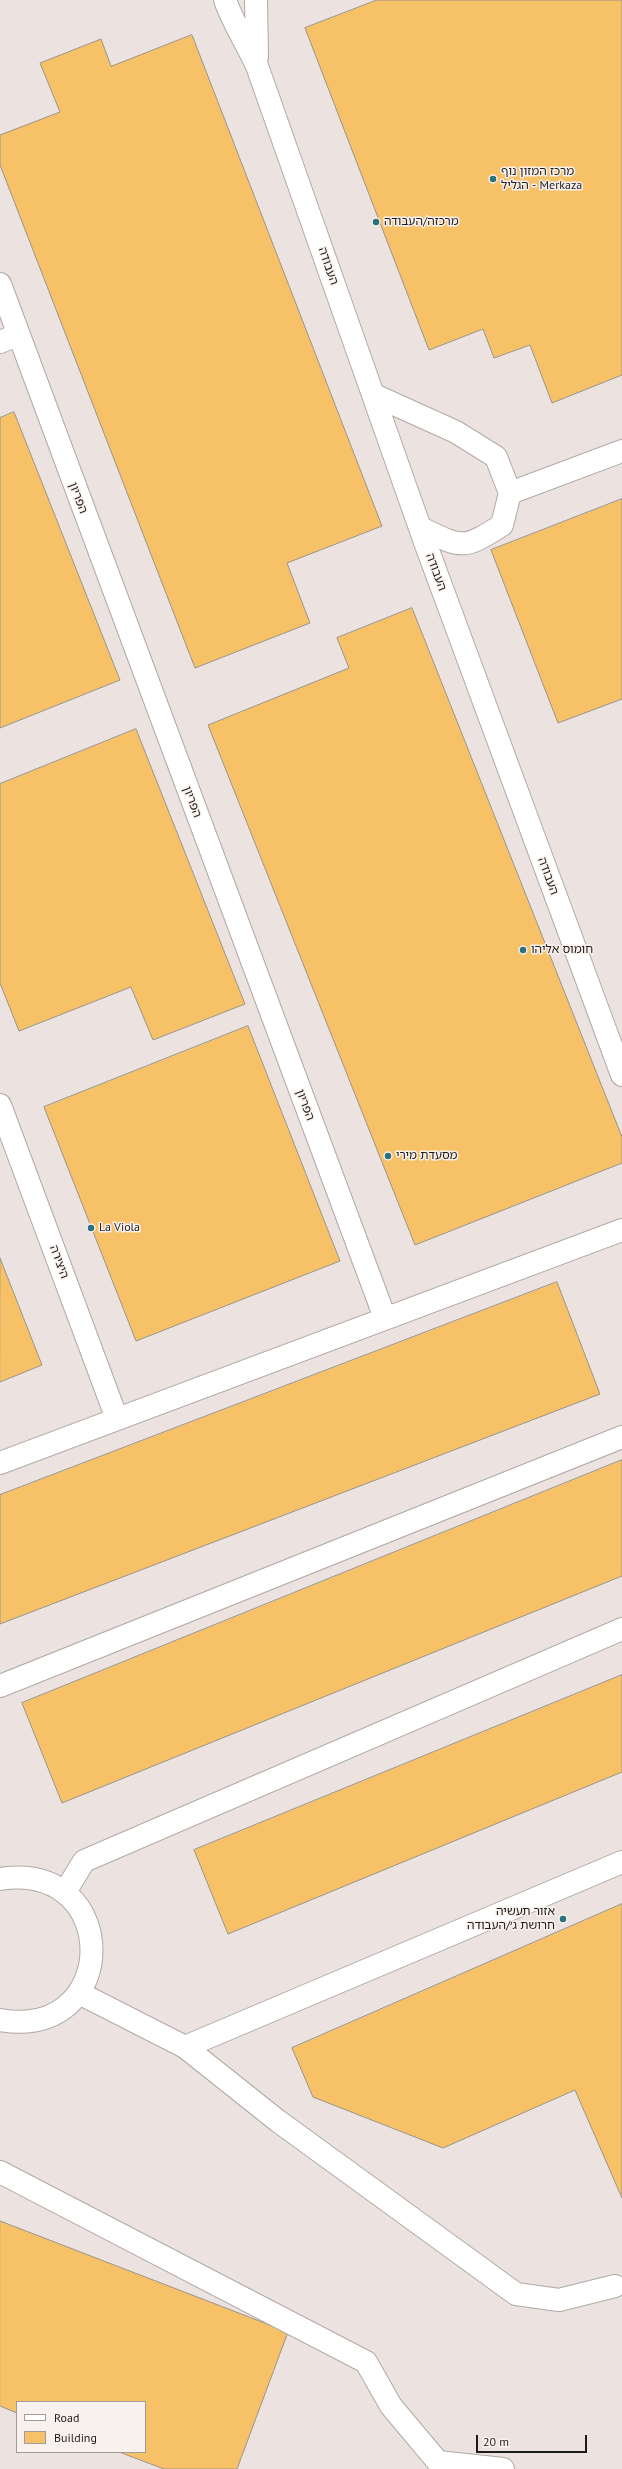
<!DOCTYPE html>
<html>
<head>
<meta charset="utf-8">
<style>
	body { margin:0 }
	#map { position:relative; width:622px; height:2469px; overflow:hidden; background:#ece3e0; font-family:"PT Sans",sans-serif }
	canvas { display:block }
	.legend { position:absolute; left:16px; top:2401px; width:130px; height:52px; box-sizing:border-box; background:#f9f1ed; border:1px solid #a19c99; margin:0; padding:5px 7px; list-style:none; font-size:12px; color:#1e1c1a }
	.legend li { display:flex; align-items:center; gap:8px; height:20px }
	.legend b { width:20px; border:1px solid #a19c99 }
	.scale { position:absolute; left:476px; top:2435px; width:111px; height:18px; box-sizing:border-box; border:2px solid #1e1c1a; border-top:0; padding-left:5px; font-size:12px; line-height:14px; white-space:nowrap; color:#1e1c1a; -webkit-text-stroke:3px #f9f1ed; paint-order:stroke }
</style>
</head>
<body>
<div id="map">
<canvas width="622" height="2469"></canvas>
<ul class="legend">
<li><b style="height:5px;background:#fff"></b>Road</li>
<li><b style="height:11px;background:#f7c167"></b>Building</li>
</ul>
<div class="scale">20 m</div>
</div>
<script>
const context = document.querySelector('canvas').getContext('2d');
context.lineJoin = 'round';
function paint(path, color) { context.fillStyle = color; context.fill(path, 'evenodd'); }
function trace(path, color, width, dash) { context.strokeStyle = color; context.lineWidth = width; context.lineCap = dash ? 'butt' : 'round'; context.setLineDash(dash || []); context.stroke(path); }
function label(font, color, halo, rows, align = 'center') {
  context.font = font + ' "PT Sans","Noto Sans Hebrew",sans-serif'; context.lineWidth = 3; context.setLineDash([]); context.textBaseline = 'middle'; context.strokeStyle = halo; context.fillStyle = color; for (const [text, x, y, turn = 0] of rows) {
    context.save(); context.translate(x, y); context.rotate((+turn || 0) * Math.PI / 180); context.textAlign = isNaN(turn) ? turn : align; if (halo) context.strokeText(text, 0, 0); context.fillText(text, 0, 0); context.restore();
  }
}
const building = new Path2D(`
	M 377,0 L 622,0 L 622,375 L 552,403 L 530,345 L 494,358 L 483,329 L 429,350 L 305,28 Z
	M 192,35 L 382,526 L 287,563 L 310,623 L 195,668 L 0,165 L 0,135 L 60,112 L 40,63 L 101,39 L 111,66 Z
	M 14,412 L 120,680 L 0,728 L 0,418 Z
	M 622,499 L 622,699 L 558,723 L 491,550 Z
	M 412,608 L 622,1137 L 622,1163 L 415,1245 L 208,725 L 349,668 L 337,638 Z
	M 136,729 L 245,1004 L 153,1040 L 131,987 L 19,1031 L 0,983 L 0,784 Z
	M 248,1026 L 340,1261 L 136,1341 L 44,1107 Z
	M 0,1258 L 42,1365 L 0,1382 Z
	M 557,1282 L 600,1394 L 0,1624 L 0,1495 Z
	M 622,1460 L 622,1576 L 62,1803 L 22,1703 Z
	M 622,1675 L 622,1772 L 228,1934 L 194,1850 Z
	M 622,1904 L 622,2198 L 575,2090 L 443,2148 L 313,2097 L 292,2048 Z
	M 0,2221 L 288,2332 L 237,2469 L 164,2469 L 119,2452 L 145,2452 L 145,2402 L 17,2402 L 17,2413 L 0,2406 Z`);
paint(building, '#f7c167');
trace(building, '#98948e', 1);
const service = new Path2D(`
	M 185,2047 L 278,2121 L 516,2294 L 559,2300 L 615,2286
	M 0,2172 L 366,2362 L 391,2406 L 438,2462`);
const minor = new Path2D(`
	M 225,0 C 233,23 247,44 257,66 L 426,545 L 622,1075
	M 256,0 L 257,57
	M 0,284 L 385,1318
	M 0,342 L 17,335
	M 374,395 L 456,432 L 496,457 L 510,493 L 502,525 C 463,550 462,548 421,528
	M 510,493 L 622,451
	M 0,1105 L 117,1419
	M 0,1463 L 622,1230
	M 0,1686 L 622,1437
	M 0,1879 C 122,1860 122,2041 0,2020
	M 65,1892 L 84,1861 L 622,1629
	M 79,1993 L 185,2047 L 622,1862
	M 438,2462 L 503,2469`);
trace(service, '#b1a9a6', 24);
trace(minor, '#b1a9a6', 24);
trace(service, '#fff', 22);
trace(minor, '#fff', 22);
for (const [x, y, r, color] of [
	[493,179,4,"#2a727d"],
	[376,222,4,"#2a727d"],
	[523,950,4,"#2a727d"],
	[388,1156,4,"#2a727d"],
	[91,1228,4,"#2a727d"],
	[563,1919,4,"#2a727d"]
]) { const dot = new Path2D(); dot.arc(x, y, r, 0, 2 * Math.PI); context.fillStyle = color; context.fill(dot); trace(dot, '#f9f1ed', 1.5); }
label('12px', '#1e1c1a', '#f9f1ed', [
	["מרכז המזון נוף",501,172],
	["הגליל - Merkaza",501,186],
	["מרכזה/העבודה",384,222],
	["חומוס אליהו",531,950],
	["מסעדת מירי",396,1156],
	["La Viola",99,1228],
	["אזור תעשיה",555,1912,"right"],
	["חרושת ג׳/העבודה",555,1926,"right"]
], 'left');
label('12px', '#1e1c1a', '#f9f1ed', [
	["העבודה",328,266,71],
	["הפריון",78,498,69],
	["העבודה",436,572,70],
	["הפריון",192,802,69],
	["העבודה",548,876,70],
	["הפריון",305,1105,69],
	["היצירה",59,1262,70]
]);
</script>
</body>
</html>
